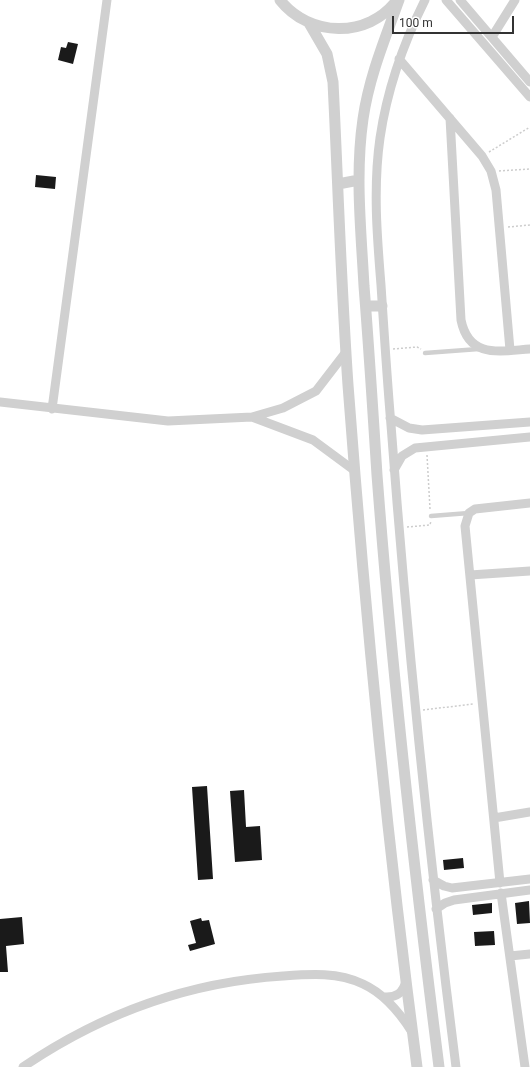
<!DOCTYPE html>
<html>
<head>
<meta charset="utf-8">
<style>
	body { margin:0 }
	#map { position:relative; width:530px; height:1067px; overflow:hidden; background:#fff; font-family:Roboto,sans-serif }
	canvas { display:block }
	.scale { position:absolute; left:392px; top:16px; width:122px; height:18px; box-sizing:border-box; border:2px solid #333; border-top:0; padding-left:5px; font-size:12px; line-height:14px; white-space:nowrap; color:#333; -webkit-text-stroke:3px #fff; paint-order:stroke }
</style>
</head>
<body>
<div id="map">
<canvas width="530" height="1067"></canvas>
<div class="scale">100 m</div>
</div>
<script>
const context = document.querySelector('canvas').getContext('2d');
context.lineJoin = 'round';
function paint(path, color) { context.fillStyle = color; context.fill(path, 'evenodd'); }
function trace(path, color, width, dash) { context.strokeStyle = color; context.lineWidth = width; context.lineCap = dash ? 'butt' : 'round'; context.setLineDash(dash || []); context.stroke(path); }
paint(new Path2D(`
	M 68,42 L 78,44 L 73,64 L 58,60 L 61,47 L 66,48 Z
	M 36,175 L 56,177 L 55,189 L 35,187 Z
	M 207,786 L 213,879 L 198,880 L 192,787 Z
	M 244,790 L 246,827 L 260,826 L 262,860 L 235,862 L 230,791 Z
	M 463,858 L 464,868 L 444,870 L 443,860 Z
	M 529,901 L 530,923 L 517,924 L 515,903 Z
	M 492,903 L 492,913 L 473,915 L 472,905 Z
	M 22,917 L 24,944 L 6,946 L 8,972 L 0,972 L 0,919 Z
	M 201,918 L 202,921 L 209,920 L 215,944 L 190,951 L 188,945 L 196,943 L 190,921 Z
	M 494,931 L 495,945 L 475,946 L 474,932 Z`), '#1a1a1a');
trace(new Path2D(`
	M 489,152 L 530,127
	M 499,171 L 530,169
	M 508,227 L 530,225
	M 393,349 L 417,347 L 421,349
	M 427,455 L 430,509
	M 407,527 L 430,525 L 431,521
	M 423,710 L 473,704`), '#cdcdcd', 1.5, [2, 2]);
trace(new Path2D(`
	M 425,353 L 479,349
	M 431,516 L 469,513`), '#d0d0d0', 4.5);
trace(new Path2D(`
	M 425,0 C 403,44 387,90 380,138 C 373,187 377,236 381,285 C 384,331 387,378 391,425 C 407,640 429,854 456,1067
	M 446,0 L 530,97
	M 460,0 L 530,82
	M 492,37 L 515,0
	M 399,59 L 482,156 L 491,171 L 496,190 L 510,350
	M 450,118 L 461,320 C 469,359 500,351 530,349
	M 0,402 L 168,421 L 252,417 L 283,408 L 316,391 L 346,352
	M 52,409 L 107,0
	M 252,417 L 313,440 L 355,471
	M 390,418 L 409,428 L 422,430 L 530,422
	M 394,470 L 402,456 L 415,448 L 530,437
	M 470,575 L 530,571
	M 494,818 L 530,812
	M 433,880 L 444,886 L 452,888 L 530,879
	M 500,883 L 465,526 L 469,513 L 475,509 L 530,503
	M 501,893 L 525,1067
	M 436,909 L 445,903 L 454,900 L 530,890
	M 510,956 L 530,954
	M 384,997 C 396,998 403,993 406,981
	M 23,1067 C 101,1014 189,982 283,976 C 311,974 338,972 363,984 C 385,994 400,1013 412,1032`), '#d0d0d0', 9);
trace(new Path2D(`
	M 280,0 C 309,37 368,39 397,0
	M 399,0 C 385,39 369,77 363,119 C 355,174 361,230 364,286 C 369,349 373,412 377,475 C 392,673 414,870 439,1067
	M 309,23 L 327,54 L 333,82 C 338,183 341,284 348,385 C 365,612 387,840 417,1067
	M 338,184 L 359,180
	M 366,306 L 382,306`), '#d0d0d0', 11);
</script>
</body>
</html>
